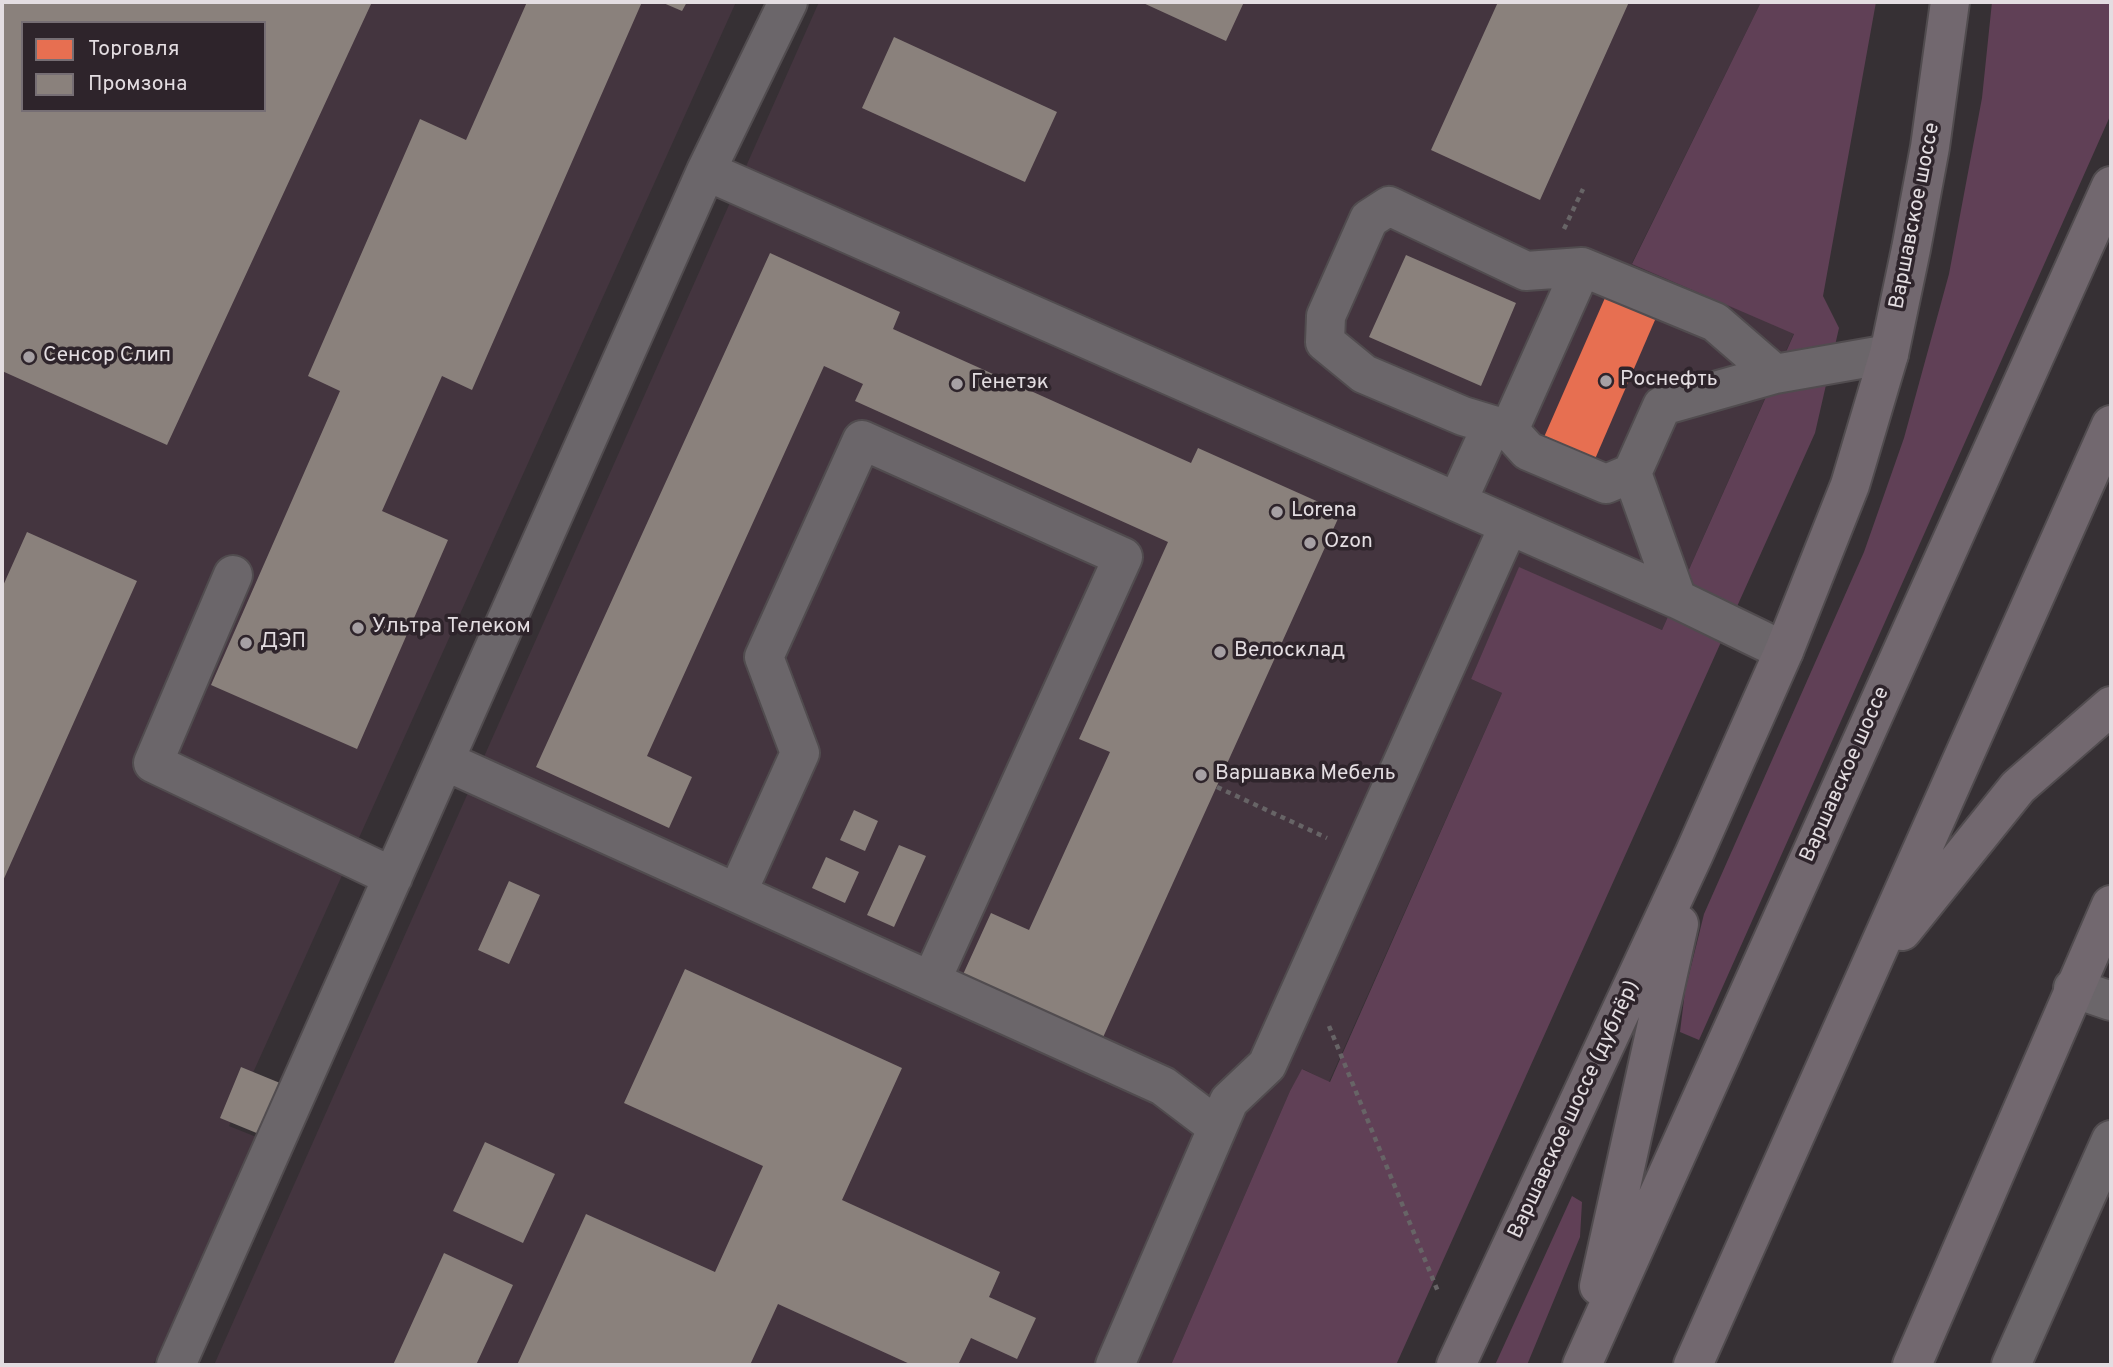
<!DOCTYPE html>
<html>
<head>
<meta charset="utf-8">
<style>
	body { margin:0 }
	#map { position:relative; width:2113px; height:1367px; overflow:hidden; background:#363034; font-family:Overpass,sans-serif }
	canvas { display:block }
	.frame { position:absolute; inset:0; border:4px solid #e3dde1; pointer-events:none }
	.legend { position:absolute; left:21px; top:21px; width:245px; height:91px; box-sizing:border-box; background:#2e242b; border:2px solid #766e74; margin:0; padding:9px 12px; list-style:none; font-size:21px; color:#e3dde1 }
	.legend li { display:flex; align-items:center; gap:14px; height:35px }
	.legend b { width:35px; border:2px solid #766e74 }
</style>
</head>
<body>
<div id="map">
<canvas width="2113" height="1367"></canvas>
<div class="frame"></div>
<ul class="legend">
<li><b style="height:19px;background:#e76f51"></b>Торговля</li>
<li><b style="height:19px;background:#8a817c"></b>Промзона</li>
</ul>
</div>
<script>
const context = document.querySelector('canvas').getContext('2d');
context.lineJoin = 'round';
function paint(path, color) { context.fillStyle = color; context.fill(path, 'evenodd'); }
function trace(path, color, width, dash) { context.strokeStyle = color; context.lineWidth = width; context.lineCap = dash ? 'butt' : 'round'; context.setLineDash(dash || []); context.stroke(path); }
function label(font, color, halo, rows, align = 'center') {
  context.font = font + ' Overpass,sans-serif'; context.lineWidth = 7; context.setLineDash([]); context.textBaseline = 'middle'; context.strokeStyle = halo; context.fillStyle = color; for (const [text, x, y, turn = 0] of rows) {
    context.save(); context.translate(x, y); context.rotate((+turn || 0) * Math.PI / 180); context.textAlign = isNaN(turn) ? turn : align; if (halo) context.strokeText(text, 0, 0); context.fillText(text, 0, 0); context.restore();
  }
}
paint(new Path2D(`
	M 2,2 L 736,2 L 229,1126 L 259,1138 L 153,1365 L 2,1365 ZM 23,23 L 264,23 L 264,110 L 23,110 Z
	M 819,2 L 1761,2 L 1632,263 L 1794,333 L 1662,630 L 1519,568 L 1471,679 L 1502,693 L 1329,1082 L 1303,1069 L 1290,1091 L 1171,1365 L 214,1365 Z`), '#44353f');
paint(new Path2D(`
	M 1761,2 L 1876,2 L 1823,296 L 1839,328 L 1815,433 L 1396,1365 L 1171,1365 L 1290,1091 L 1302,1069 L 1330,1082 L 1502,693 L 1471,679 L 1519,567 L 1662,630 L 1794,334 L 1632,264 Z
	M 1992,2 L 2111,2 L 2111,114 L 1699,1040 L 1680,1032 L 1685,991 L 1704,914 L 1864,552 L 1904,438 L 1949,274 L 1982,98 Z
	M 1572,1196 L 1582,1202 L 1580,1237 L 1527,1365 L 1495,1365 Z`), '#604056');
paint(new Path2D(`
	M 1608,291 L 1658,313 L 1592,466 L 1541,444 Z`), '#e76f51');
paint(new Path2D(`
	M 2,2 L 372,2 L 167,445 L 2,371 ZM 23,23 L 264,23 L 264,110 L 23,110 Z
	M 527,2 L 642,2 L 472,390 L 442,376 L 382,511 L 448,540 L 357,749 L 211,685 L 340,391 L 308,376 L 420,119 L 466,140 Z
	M 661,2 L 687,2 L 682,11 Z
	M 1141,2 L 1244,2 L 1226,41 Z
	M 1498,2 L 1629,2 L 1540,200 L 1431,150 Z
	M 894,37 L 1057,112 L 1025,182 L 862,108 Z
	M 770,253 L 900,312 L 893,329 L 1191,463 L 1198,448 L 1341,512 L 1100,1044 L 960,981 L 991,913 L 1029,930 L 1110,752 L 1079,739 L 1168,542 L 855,401 L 863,384 L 824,366 L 647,756 L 692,777 L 669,828 L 536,767 Z
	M 1406,255 L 1516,303 L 1481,386 L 1369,337 Z
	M 27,532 L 137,581 L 2,883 L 2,588 Z
	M 854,810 L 878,821 L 865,851 L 840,840 Z
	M 899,845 L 926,856 L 894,927 L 867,915 Z
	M 826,857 L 859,872 L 845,903 L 812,888 Z
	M 509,881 L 540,895 L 509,964 L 478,950 Z
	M 685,969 L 902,1068 L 842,1200 L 1000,1272 L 989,1297 L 1036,1318 L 1017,1359 L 971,1338 L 958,1365 L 912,1365 L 778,1304 L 750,1365 L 517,1365 L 586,1214 L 715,1272 L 763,1166 L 624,1103 Z
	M 241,1067 L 280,1083 L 259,1134 L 220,1118 Z
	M 485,1142 L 555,1174 L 523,1243 L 453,1211 Z
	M 444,1253 L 513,1285 L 476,1365 L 393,1365 Z`), '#8a817c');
const minor = new Path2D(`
	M 706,171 L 1677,599 L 1784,651
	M 1582,267 L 1526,271 L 1389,206 L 1369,219 L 1326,316 L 1325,342 L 1364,374 L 1463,416 L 1509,430 L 1582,267 L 1715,322 L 1775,374
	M 1509,430 L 1528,451 L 1606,484 L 1632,473
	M 1457,502 L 1492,425
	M 233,575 L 153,763 L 393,877
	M 1677,599 L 1632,473 L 1662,406 L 1775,374 L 1889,354
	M 445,761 L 1163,1086 L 1217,1127
	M 737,893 L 800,753 L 764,657 L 862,440 L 1123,557 L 931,981
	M 2073,988 L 2111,1001
	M 176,1365 L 706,171 L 788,2
	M 1115,1365 L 1229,1101 L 1267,1065 L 1509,525
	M 2011,1365 L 2111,1140`);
const major = new Path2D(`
	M 1902,931 L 2018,787 L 2111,706
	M 1599,1286 L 1679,924
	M 1456,1365 L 1694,854 L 1784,651 L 1850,485 L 1889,354 L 1911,249 L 1930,147 L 1950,2
	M 1582,1365 L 2111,186
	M 1693,1365 L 2111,425
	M 1912,1365 L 2111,905`);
trace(minor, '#514c4f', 42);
trace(major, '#514c4f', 42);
trace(new Path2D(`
	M 1564,229 L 1583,189
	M 1217,787 L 1327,838
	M 1329,1026 L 1439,1294`), '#676466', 4.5, [5, 5]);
trace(minor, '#6b666a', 38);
trace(major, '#72686f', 38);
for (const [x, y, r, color] of [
	[29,357,7,"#a6a0a4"],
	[1606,381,7,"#a6a0a4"],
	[957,384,7,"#a6a0a4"],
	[1277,512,7,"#a6a0a4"],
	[1310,543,7,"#a6a0a4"],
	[358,628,7,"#a6a0a4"],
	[246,643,7,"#a6a0a4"],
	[1220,652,7,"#a6a0a4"],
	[1201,775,7,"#a6a0a4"]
]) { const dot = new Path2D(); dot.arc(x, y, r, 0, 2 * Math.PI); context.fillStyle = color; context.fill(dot); trace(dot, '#2e242b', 2.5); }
label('21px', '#e3dde1', '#2e242b', [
	["Варшавское шоссе",1916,216,-79],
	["Варшавское шоссе",1846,775,-66],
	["Варшавское шоссе (дублёр)",1575,1110,-65]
]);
label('21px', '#e3dde1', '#2e242b', [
	["Сенсор Слип",43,357],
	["Роснефть",1620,381],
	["Генетэк",971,384],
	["Lorena",1291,512],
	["Ozon",1324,543],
	["Ультра Телеком",372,628],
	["ДЭП",260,643],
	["Велосклад",1234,652],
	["Варшавка Мебель",1215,775]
], 'left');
</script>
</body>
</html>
